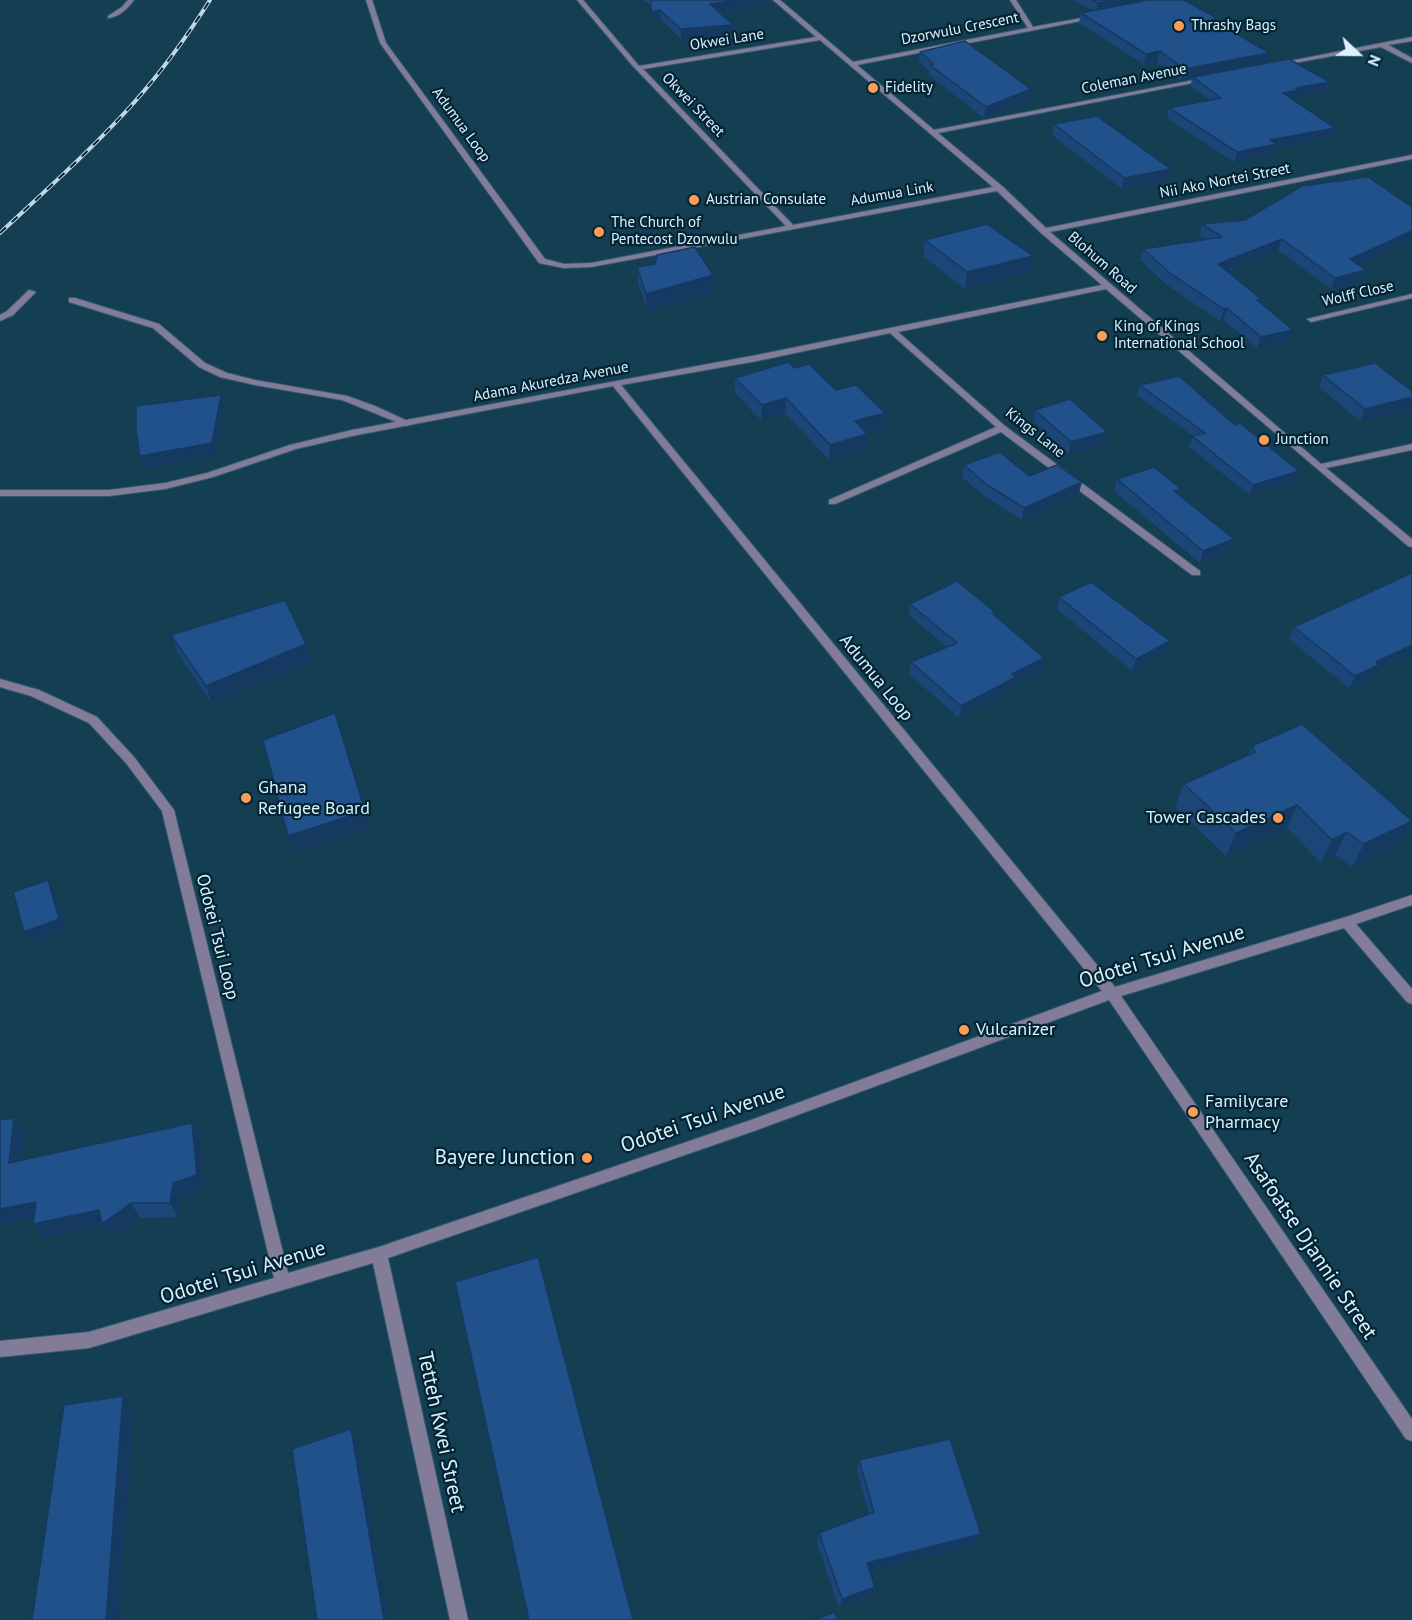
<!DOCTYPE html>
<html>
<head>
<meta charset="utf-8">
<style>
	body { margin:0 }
	#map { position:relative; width:1412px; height:1620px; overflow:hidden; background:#143e52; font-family:"PT Sans",sans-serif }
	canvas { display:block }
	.north { position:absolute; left:1328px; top:24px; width:60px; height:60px; -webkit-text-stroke:4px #022433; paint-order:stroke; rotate:112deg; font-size:16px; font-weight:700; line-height:24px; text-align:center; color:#dcf1fe }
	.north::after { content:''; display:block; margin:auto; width:21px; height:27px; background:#dcf1fe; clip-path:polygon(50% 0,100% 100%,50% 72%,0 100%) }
</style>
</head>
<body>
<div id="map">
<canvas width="1412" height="1620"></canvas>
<div class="north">N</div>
</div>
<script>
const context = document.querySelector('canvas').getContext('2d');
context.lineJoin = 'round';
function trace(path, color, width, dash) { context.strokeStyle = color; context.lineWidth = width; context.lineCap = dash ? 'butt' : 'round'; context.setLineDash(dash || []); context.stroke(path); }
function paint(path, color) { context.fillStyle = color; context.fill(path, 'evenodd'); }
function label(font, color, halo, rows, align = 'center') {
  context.font = font + ' "PT Sans",sans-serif'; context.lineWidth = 4.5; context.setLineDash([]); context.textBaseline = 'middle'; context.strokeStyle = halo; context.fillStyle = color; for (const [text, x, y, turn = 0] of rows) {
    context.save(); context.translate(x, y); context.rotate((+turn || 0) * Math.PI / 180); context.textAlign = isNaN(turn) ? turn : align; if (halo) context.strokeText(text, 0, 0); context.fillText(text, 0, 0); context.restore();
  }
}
const service = new Path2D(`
	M 128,0 L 134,0 C 128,8 118,18 108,18 L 108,16 L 122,7 Z
	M 29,290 L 36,292 L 13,315 L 0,321 L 0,315 L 7,311 Z
	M 69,298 L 75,298 L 159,324 L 205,363 L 227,373 L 255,380 L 347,396 L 375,406 L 412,423 L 407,426 L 404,425 L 342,400 L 255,385 L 220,377 L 199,367 L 153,328 L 69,302 Z`);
const minor = new Path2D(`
	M 366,0 L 372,0 L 386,43 L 545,259 L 564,264 L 591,263 L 786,226 L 632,65 L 577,0 L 583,0 L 639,66 L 816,37 L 773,0 L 780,0 L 853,62 L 1028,28 L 1010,0 L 1016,0 L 1033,27 L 1098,15 L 1096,18 L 857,65 L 934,130 L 1210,77 L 1210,79 L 1208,80 L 938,133 L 1002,186 L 1046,228 L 1412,155 L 1412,159 L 1050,232 L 1321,464 L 1412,444 L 1412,450 L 1326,468 L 1412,539 L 1412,547 L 1408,546 L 1106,289 L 898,332 L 1005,426 L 1200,571 L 1200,575 L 1192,575 L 1001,432 L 835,504 L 829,504 L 829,500 L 996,427 L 890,333 L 757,361 L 621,385 L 1115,987 L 1346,917 L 1412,895 L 1412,905 L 1356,924 L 1412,989 L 1412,1004 L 1407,1002 L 1344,928 L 1121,996 L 1412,1419 L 1412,1441 L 1406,1439 L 1109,1000 L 754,1131 L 388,1258 L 468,1620 L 450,1620 L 373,1263 L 89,1348 L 0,1357 L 0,1341 L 89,1332 L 274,1278 L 162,811 L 126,763 L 89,723 L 31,696 L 0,687 L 0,679 L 39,690 L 97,717 L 134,757 L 174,810 L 288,1273 L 379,1247 L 754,1119 L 1102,991 L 613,386 L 352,436 L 296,449 L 213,477 L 165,489 L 109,496 L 0,496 L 0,490 L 109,490 L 165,483 L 207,473 L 290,445 L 352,430 L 757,355 L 1102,285 L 1041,233 L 997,191 L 591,267 L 564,268 L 539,263 L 380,43 ZM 820,40 L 993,187 L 793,225 L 643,69 Z
	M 1412,37 L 1412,41 L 1388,45 L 1412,58 L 1412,63 L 1381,47 L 1278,66 L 1275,64 Z
	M 1412,294 L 1412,298 L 1311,322 L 1307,319 Z`);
trace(service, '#345b6e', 2);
trace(minor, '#345b6e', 2);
paint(service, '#827c99');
paint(minor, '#827c99');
const rail = new Path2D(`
	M 0,233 C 44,192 89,152 130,107 C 160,74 186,38 210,0`);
trace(rail, '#bfd7e5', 4);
trace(rail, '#022433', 2, [8]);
paint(new Path2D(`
	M 643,0 L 768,0 L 768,5 L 719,12 L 733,25 L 733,34 L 681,39 L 661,19 L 651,21 L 651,5 Z
	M 1074,0 L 1184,0 L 1216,22 L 1269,53 L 1266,63 L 1327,92 L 1296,97 L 1295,100 L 1293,100 L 1335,128 L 1332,138 L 1276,148 L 1274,154 L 1234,162 L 1167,118 L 1169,108 L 1209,100 L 1190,86 L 1193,77 L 1181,80 L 1157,62 L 1144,64 L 1079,23 L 1081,13 L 1094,11 Z
	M 920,52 L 1029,100 L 984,118 L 929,75 L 929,71 L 919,62 Z
	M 1054,124 L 1168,180 L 1122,189 L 1052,135 Z
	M 1412,207 L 1412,241 L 1358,265 L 1362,282 L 1331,289 L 1278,250 L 1227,271 L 1260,302 L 1289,341 L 1257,348 L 1224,320 L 1220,321 L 1167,285 L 1140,260 L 1143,249 L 1206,240 L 1199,235 L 1202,224 Z
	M 925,240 L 1033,256 L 1030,272 L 965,289 L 923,256 Z
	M 655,264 L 713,275 L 713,292 L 647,311 L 638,283 L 637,267 Z
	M 794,368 L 836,390 L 883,428 L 866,433 L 867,434 L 866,449 L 829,460 L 785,413 L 761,420 L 735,393 L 735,378 Z
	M 1323,375 L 1412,391 L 1412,408 L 1360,421 L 1319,387 Z
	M 1140,385 L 1235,425 L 1299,471 L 1295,481 L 1250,495 L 1189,447 L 1193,436 L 1137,395 Z
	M 1035,410 L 1107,432 L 1105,444 L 1069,454 L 1033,421 Z
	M 964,465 L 1029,476 L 1079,493 L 1022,520 L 984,496 L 962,477 Z
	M 1117,479 L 1179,495 L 1230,551 L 1200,563 L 1114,491 Z
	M 1059,597 L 1170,641 L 1166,653 L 1132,671 L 1057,609 Z
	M 910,604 L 995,612 L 994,615 L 1042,670 L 1015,683 L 1014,689 L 959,718 L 909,674 L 911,662 L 947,647 L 909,615 Z
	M 1294,627 L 1376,671 L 1374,677 L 1349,688 L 1289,639 Z
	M 171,635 L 306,644 L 310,662 L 212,704 L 178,653 Z
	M 1252,746 L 1399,844 L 1352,867 L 1335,855 L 1321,863 L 1287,828 L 1226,856 L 1175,807 L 1184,784 L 1248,755 Z
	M 14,1118 L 24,1133 L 22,1160 L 192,1123 L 200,1138 L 205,1189 L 181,1197 L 178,1217 L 140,1218 L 111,1238 L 103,1226 L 44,1238 L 34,1218 L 0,1225 Z
	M 859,1460 L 977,1544 L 870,1571 L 875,1587 L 872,1596 L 839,1608 L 817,1543 L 819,1533 L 869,1514 L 857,1471 Z`), '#1c4677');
paint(new Path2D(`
	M 738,0 L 768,0 L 768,5 L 710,13 L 710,4 Z
	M 1116,0 L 1159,0 L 1096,12 L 1098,3 Z
	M 660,10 L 661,19 L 651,21 L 651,12 Z
	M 733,25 L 733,34 L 681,39 L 681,29 Z
	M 1160,51 L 1157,62 L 1144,64 L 1146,54 Z
	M 1269,53 L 1266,63 L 1181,80 L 1184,69 Z
	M 1330,82 L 1327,92 L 1296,97 L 1295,100 L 1280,103 L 1283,93 L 1295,88 Z
	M 1031,89 L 1029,100 L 984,118 L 986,107 Z
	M 1335,128 L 1332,138 L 1276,148 L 1274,154 L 1234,162 L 1237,152 L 1270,140 Z
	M 1171,169 L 1168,180 L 1122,189 L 1124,178 Z
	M 1412,231 L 1412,241 L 1346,271 L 1350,259 Z
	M 1282,239 L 1278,250 L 1215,275 L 1218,264 Z
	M 1033,256 L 1030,272 L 965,289 L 967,272 Z
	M 1366,270 L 1362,282 L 1331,289 L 1335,278 Z
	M 713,275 L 713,292 L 647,311 L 646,294 Z
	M 1227,308 L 1224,320 L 1220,321 L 1224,309 Z
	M 1293,330 L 1289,341 L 1257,348 L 1261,337 Z
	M 221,395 L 224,407 L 215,455 L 144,468 L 140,456 Z
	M 1412,397 L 1412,408 L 1360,421 L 1365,409 Z
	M 786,398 L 785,413 L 761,420 L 762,405 Z
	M 885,413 L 883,428 L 854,436 L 855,421 Z
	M 1107,432 L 1105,444 L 1069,454 L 1071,442 Z
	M 867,434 L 866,449 L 829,460 L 830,445 Z
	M 1299,471 L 1295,481 L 1250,495 L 1253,485 Z
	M 1082,482 L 1079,493 L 1022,520 L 1024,508 Z
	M 1181,489 L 1177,501 L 1174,491 Z
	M 1234,539 L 1230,551 L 1200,563 L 1203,551 Z
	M 1170,641 L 1166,653 L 1132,671 L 1136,659 Z
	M 306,644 L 310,662 L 212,704 L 206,686 Z
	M 1412,645 L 1412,655 L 1376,671 L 1374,677 L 1349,688 L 1355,676 L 1376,662 Z
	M 1044,658 L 1042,670 L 1015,683 L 1014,689 L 959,718 L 961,706 L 1012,674 Z
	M 1297,805 L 1287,828 L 1226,856 L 1236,833 Z
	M 365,811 L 369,829 L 294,853 L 288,836 Z
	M 1412,821 L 1399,844 L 1352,867 L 1364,844 Z
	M 1347,832 L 1335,855 L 1321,863 L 1332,840 Z
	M 48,880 L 54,892 L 66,930 L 31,944 L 24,932 Z
	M 14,1118 L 24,1133 L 20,1177 L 9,1163 Z
	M 192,1123 L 200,1138 L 205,1189 L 181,1197 L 178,1217 L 170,1203 L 173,1183 Z
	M 36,1202 L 47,1216 L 0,1225 L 0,1209 Z
	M 131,1203 L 140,1218 L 111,1238 L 103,1226 L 44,1238 L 33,1224 Z
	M 123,1396 L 134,1410 L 119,1620 L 106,1620 Z
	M 351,1429 L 357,1441 L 389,1620 L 384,1620 Z
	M 981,1534 L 977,1544 L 864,1573 L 867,1563 Z
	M 875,1587 L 872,1596 L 839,1608 L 842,1599 Z`), '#163961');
const building = new Path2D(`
	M 651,0 L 738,0 L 710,4 L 733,25 L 681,29 L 660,10 L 651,12 Z
	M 1092,0 L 1116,0 L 1098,3 Z
	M 1148,0 L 1184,0 L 1217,18 L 1212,19 L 1269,53 L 1184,69 L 1160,51 L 1146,54 L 1081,13 Z
	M 965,41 L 1031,89 L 986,107 L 930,65 L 934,64 L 920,52 Z
	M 1289,59 L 1330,82 L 1295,88 L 1298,90 L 1283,93 L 1335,128 L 1270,140 L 1277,144 L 1237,152 L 1169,108 L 1221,98 L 1193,77 Z
	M 1097,116 L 1171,169 L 1124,178 L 1054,124 Z
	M 1368,177 L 1412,207 L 1412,231 L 1350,259 L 1366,270 L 1335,278 L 1282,239 L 1218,264 L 1261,299 L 1257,300 L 1293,330 L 1261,337 L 1227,308 L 1224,309 L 1170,273 L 1143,249 L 1222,237 L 1202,224 L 1245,220 L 1302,186 Z
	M 987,224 L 1033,256 L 967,272 L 925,240 Z
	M 695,247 L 713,275 L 646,294 L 637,267 L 655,264 L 657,255 Z
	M 789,362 L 794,368 L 809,364 L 836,390 L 856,385 L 885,413 L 855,421 L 867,434 L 830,445 L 786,398 L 762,405 L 735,378 Z
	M 1375,363 L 1412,391 L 1412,397 L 1365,409 L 1323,375 Z
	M 1179,376 L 1235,425 L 1240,423 L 1299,471 L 1253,485 L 1192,436 L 1205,433 L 1140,385 Z
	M 221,395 L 212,443 L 140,456 L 136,431 L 136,406 Z
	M 1070,399 L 1107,432 L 1071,442 L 1035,410 Z
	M 1000,452 L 1029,476 L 1057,465 L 1082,482 L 1024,508 L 986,484 L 964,465 Z
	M 1154,467 L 1181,489 L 1174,491 L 1234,539 L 1203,551 L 1117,479 Z
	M 1412,573 L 1412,645 L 1376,662 L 1379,665 L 1355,676 L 1294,627 Z
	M 957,581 L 995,612 L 992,613 L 1044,658 L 1012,674 L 1016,677 L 961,706 L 911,662 L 957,643 L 910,604 Z
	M 1091,582 L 1170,641 L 1136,659 L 1059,597 Z
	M 285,600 L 306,644 L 206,686 L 171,635 Z
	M 335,713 L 365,811 L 288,836 L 263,740 Z
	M 1302,724 L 1412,821 L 1364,844 L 1347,832 L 1332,840 L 1297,805 L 1236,833 L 1184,784 L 1255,752 L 1252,746 Z
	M 48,880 L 59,919 L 24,932 L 13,892 Z
	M 14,1118 L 9,1163 L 192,1123 L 197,1175 L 173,1183 L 170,1203 L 131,1203 L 102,1224 L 99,1210 L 33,1224 L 36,1202 L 0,1209 L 0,1120 Z
	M 538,1257 L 633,1620 L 529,1620 L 455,1282 Z
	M 123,1396 L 106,1620 L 32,1620 L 64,1405 Z
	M 351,1429 L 384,1620 L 317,1620 L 292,1449 Z
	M 950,1439 L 981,1534 L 867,1563 L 875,1587 L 842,1599 L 819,1533 L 874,1512 L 859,1460 Z
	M 835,1612 L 837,1620 L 814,1620 Z`);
paint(building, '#20518a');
trace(building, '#163961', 1.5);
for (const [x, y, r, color] of [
	[1179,26,6,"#fe9c57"],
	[873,88,6,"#fe9c57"],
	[694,200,6,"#fe9c57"],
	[599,232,6,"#fe9c57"],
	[1102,336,6,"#fe9c57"],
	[1264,440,6,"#fe9c57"],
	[246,798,6,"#fe9c57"],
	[1278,818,6,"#fe9c57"],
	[964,1030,6,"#fe9c57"],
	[1193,1112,6,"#fe9c57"],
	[587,1158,6,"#fe9c57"]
]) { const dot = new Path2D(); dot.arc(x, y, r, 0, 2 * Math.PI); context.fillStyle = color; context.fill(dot); trace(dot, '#022433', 2); }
label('15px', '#dcf1fe', '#022433', [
	["Thrashy Bags",1191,26],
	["Fidelity",885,88],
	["Austrian Consulate",706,200],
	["The Church of",611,223],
	["Pentecost Dzorwulu",611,240],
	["King of Kings",1114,327],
	["International School",1114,344],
	["Junction",1276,440]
], 'left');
label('15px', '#dcf1fe', '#022433', [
	["Dzorwulu Crescent",960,29,-11],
	["Okwei Lane",727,40,-9],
	["Coleman Avenue",1134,79,-11],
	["Okwei Street",693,105,46],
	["Adumua Loop",461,125,54],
	["Nii Ako Nortei Street",1225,181,-11],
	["Adumua Link",892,194,-10],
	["Blohum Road",1102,263,41],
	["Wolff Close",1358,294,-13],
	["Adama Akuredza Avenue",551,382,-11],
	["Kings Lane",1035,433,38]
]);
label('18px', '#dcf1fe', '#022433', [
	["Adumua Loop",876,678,51],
	["Odotei Tsui Loop",217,937,76]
]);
label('18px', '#dcf1fe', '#022433', [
	["Ghana",258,788],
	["Refugee Board",258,809],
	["Tower Cascades",1266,818,"right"],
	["Vulcanizer",976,1030],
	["Familycare",1205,1102],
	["Pharmacy",1205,1123]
], 'left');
label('21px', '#dcf1fe', '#022433', [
	["Odotei Tsui Avenue",1162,957,-17],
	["Odotei Tsui Avenue",703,1119,-19],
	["Asafoatse Djannie Street",1310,1246,56],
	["Odotei Tsui Avenue",243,1273,-17],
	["Tetteh Kwei Street",441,1432,78]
]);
label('21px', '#dcf1fe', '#022433', [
	["Bayere Junction",575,1158]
], 'right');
</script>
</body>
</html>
